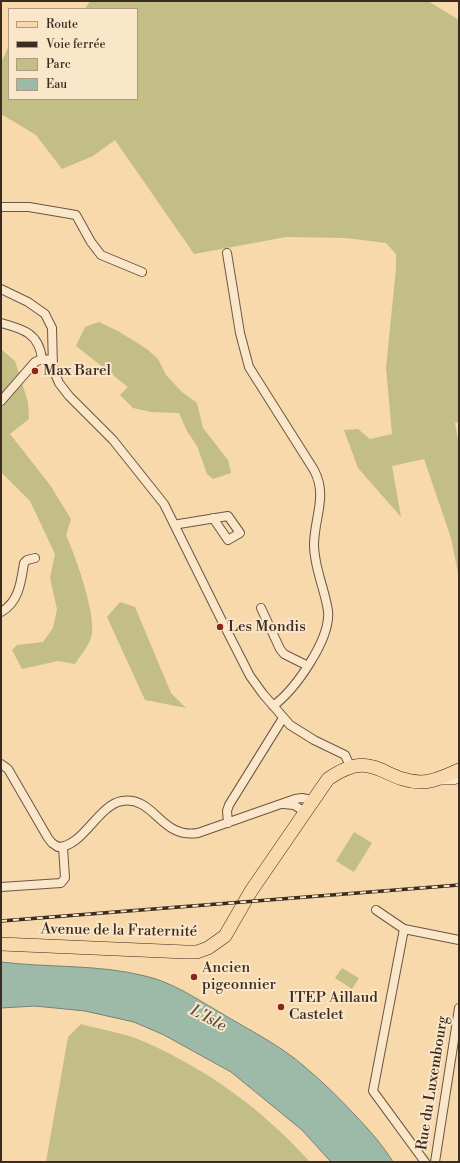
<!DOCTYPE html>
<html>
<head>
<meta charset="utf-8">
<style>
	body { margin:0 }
	#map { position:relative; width:460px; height:1163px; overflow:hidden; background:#f7d9ab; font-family:"Libre Bodoni",serif }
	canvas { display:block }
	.frame { position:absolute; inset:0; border:2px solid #3c2b20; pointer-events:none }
	.legend { position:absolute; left:8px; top:8px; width:130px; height:92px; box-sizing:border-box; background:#fae6c8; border:1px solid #ae9b85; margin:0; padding:5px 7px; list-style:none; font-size:12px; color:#3c2b20 }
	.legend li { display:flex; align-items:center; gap:8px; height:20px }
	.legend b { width:20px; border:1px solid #ae9b85 }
</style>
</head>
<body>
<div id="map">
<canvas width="460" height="1163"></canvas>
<div class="frame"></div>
<ul class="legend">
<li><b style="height:5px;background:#f7d9ab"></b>Route</li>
<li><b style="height:5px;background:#3c2b20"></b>Voie ferrée</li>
<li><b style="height:11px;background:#c2be86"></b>Parc</li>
<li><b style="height:11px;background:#9dbaa9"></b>Eau</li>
</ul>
</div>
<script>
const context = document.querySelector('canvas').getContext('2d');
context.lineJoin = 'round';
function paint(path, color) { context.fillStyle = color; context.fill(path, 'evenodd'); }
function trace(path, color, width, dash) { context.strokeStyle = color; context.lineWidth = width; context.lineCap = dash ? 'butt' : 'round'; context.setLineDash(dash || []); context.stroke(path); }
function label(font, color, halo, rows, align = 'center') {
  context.font = font + ' "Libre Bodoni",serif'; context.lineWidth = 4; context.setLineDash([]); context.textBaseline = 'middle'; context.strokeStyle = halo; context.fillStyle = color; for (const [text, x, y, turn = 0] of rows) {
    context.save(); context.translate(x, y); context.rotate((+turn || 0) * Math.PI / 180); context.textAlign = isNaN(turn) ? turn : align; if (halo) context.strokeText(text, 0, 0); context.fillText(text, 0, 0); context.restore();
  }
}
paint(new Path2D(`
	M 90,1 L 428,1 L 459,20 L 459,422 L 455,423 L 459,444 L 459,578 L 451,538 L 424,459 L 392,466 L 401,517 L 358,468 L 344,430 L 358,429 L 370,439 L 392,434 L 386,368 L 396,268 L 396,254 L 386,243 L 346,238 L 286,237 L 194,254 L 115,140 L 93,156 L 62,169 L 36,135 L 1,114 L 1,63 L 9,45 L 9,99 L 137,99 L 137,9 L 85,9 Z
	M 99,322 L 118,331 L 147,349 L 158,359 L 166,375 L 182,392 L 197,403 L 203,428 L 228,460 L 231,473 L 213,479 L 207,474 L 197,446 L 187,431 L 179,413 L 151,412 L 133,408 L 120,395 L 128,387 L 76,346 L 85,327 Z
	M 1,349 L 15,361 L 28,402 L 29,419 L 10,434 L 50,485 L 71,519 L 66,535 C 75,555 98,618 91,638 C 88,647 80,656 75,664 L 58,661 L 22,669 L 12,650 L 17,645 L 43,642 L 53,628 L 57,609 L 50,578 L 55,554 L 30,501 L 1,472 Z
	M 120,602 L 135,607 L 171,693 L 186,708 L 145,700 L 107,617 Z
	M 354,832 L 372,843 L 354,872 L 336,861 Z
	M 342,968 L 359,978 L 352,989 L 335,978 Z
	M 81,1024 C 102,1030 126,1033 145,1042 C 210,1071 263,1110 310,1162 L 46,1162 L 68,1037 Z`), '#c2be86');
const water = new Path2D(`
	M 1,962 C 49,968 98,964 145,976 C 172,982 197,999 221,1013 C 249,1030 280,1045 305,1067 C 323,1082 339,1098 355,1115 C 369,1130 382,1144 393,1162 L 331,1162 L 302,1130 L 231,1072 L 164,1035 L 134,1022 L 85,1011 L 35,1006 L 1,1008 Z`);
paint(water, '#9dbaa9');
trace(water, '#768172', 1);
const street = new Path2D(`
	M 1,207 L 29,207 L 76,215 L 91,242 L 101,255 L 142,272
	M 227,253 L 240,333 L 249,367 L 314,470 C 328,496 314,518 314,545 C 314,568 325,589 328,611 C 331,639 295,690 273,706
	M 1,289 L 28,302 L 45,314 L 52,328 L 53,369 L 59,383 L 69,396 L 113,440 L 164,504 L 223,623 L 250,676 L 263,694 L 290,725 L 314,740 L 345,755 L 351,768
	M 1,323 C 23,329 39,333 42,359
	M 1,401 L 35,362 L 42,359 L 53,360
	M 175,525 L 179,524 L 228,516 L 240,533 L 228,540 L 213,518
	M 261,608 L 280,649 L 284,654 L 308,666
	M 1,612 C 19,602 21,582 24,563 L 27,560 L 35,558
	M 1,764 L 8,769 L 48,838 L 52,843 L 58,847 C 83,847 98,805 122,801 C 155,796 160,839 198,833 L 295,799 L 302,798 L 312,800
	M 283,804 L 294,805 L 305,812
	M 228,823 L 227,811 L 229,805 L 283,718
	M 1,887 L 61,883 L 65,878 L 63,847
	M 376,910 L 404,929 L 459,940
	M 404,929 L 373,1091 L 425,1162
	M 435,1162 L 459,1008`);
const secondary = new Path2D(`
	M 441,779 L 453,779 L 459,777`);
const primary = new Path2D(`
	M 1,944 L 186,952 L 197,952 L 208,948 L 225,936 L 251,891 L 328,779 C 374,747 381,781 421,782 C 434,782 447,775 459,770`);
trace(street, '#6b5643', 10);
trace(secondary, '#3c2b20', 12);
trace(primary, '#3c2b20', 14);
trace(street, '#fae6c8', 8);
trace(secondary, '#fae6c8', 11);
trace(primary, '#f7d9ab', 13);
const rail = new Path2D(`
	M 1,921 L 459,885`);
trace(rail, '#3c2b20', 3.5);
trace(rail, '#fae6c8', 2, [6]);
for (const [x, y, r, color] of [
	[35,371,4,"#8f2418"],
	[220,627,4,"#8f2418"],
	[194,977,4,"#8f2418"],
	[281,1007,4,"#8f2418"]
]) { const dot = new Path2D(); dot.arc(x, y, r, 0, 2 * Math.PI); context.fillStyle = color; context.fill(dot); trace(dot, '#fae6c8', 1.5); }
label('15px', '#3c2b20', '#fae6c8', [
	["Max Barel",43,371],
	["Les Mondis",228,627],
	["Ancien",202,968],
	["pigeonnier",202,985],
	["ITEP Aillaud",289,998],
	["Castelet",289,1015]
], 'left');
label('15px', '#3c2b20', '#fae6c8', [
	["Avenue de la Fraternité",119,931,1],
	["Rue du Luxembourg",433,1083,-81]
]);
label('italic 16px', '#544f42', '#fae6c8', [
	["L'Isle",208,1019,28]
]);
</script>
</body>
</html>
